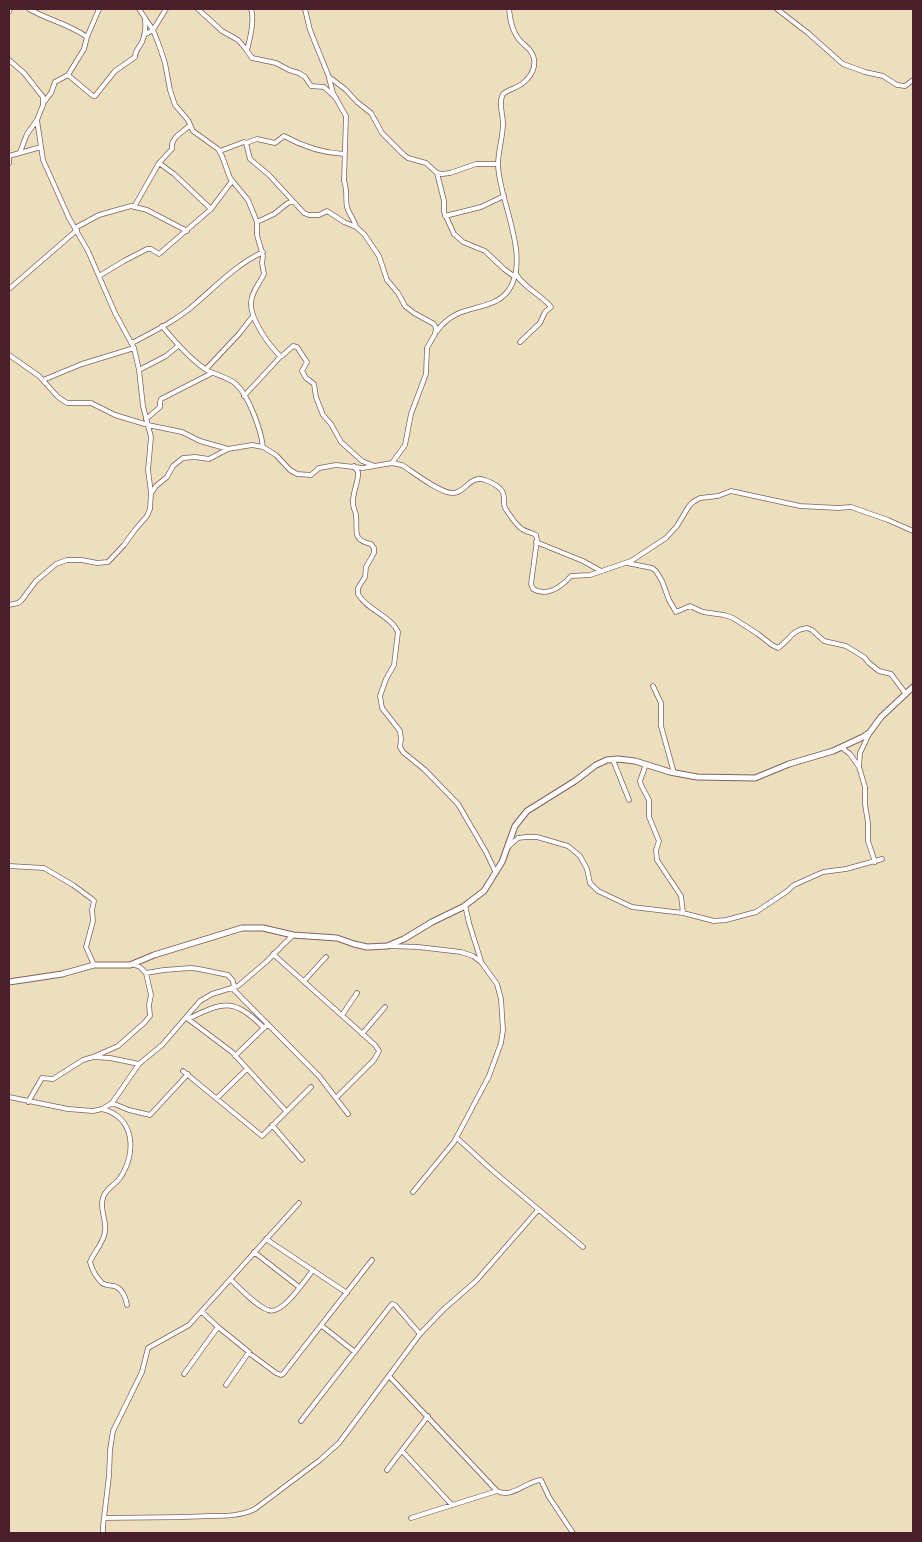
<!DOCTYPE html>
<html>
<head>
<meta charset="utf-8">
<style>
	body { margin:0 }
	#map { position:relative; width:922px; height:1542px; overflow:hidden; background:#eddfbd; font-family:"Sorts Mill Goudy",serif }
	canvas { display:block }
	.frame { position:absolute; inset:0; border:10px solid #4a1f2b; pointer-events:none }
</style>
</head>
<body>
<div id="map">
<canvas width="922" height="1542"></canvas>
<div class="frame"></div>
</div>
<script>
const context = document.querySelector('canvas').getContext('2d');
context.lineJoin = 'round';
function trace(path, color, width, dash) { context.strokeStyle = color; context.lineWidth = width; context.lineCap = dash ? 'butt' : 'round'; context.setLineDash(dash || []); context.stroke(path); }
const street = new Path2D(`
	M 29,9 C 48,20 69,24 87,37
	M 139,9 L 153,30 L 159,45 L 165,63 L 170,90 L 175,105 L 188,120 L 193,131 L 218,149 L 222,156 L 230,178 L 248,200 L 257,222 L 257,235 L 263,256 L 262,263 L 264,274 C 260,283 251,292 251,303 C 250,319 269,345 280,356 L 282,356 L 293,346 L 297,347 L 307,362 L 302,371 L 306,378 L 314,384 L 316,397 L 323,415 L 331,424 L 341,442 L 362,461 L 375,466
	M 198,9 L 222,31 L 238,40 L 245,48 L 252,58 L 276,63 L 289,70 L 299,73 L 305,77 L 311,86 L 324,87 L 336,98
	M 305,9 L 310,30 L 329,77 L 345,89 L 357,102 L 371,113 L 382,133 L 404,155 L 408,158 L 426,163 L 437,173 L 442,174 L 450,173 L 476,164 L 498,164
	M 777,9 L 808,33 L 843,64 L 865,72 L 883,76 L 897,85 L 905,86 L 913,80
	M 9,12 L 10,9
	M 144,35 L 153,30 L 166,9
	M 247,50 C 250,39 255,20 251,9
	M 9,60 L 24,73 L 43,97 L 43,105 L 37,120 L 43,160 L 69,218 L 88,251 L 115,313 L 134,348 L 139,370 L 143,406 L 151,437 L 148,470 L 151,493 L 150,509 L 147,516 L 134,531 L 124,545 L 108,562 L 97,563 L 82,560 L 67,560 L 56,564 L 36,581 L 21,601 L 18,603 L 9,605
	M 68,75 L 93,96 L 95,96 L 115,71 L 135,57 C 135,50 139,48 142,42 C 145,35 146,28 145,20
	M 329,78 L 333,93 L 346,116 L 344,181 C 348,192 345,199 347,207 C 349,215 354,218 356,227
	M 44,102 L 51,93 L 55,82 L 68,75 L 84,49 L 87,37 L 99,9
	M 246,143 L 257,139 L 275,143 L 284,136 C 302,146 323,153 344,154
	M 220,151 L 244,142 L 246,143 L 250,159 L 269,175 L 293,201
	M 20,152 L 27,134 L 37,120
	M 9,156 L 41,147
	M 9,157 L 9,163
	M 159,163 L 174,174 L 211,209
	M 437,173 L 444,201 L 444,212 L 454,234 L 463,242 L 485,251 L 504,269 L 515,277
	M 134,207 L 159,163 L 172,149 C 170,138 182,133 189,126
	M 445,216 L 481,207 L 504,196
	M 257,222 L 274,214 L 288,203 L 293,201 L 304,213 L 309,215 L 319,215 L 327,211 L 344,222 L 356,227 L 364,234 L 379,256 L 387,280 L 398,293 L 405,306 L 414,313 L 434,324 L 436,328 L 435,334 L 427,348 L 426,374 L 411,414 L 405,445 L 392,463
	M 75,228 L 99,215 L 131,206 L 147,210 L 187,231
	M 516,273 C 519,284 544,297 551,307 L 545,312 L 540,323 L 520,342
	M 99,276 L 124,261 L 147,249 L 151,249 L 159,254 L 211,209 L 232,181
	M 9,289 L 77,230
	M 162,326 C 175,342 188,357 205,369 C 215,375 228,377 236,384 C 249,396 261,430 263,447
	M 437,331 C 442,324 449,318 457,314 C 474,306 496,307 508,291 C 532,258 499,201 498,165 C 498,151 503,137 503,123 C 503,114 498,103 503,94 C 509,89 517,88 523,83 C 534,74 539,61 529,49 C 525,45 519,41 516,35 C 511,27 510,18 509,9
	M 132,343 C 151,333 179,319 195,304 C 216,286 237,264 263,252
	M 9,355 L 39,376 L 58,397 L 67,403 L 91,403 L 115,415 L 148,425 L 182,432 L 200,441 L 228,449 L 252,445 L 263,447 L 276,455 L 290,470 L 297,474 L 311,475 L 319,468 L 336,465 L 363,468 L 392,463 L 402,465 C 413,472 440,493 452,493 C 465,494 470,474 485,480 C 491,482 501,487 503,493 C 506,500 501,504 507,511 C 511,517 516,525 522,529 C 526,532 531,532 536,535 L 537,540 L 531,584 L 533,589 C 547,597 561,587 571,576 L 590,575 L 631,561 L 666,538 L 677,526 L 689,506 L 693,502 L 700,498 L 718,496 L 731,491 L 800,506 L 838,508 L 851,507 L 888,520 L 913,531
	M 206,369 L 239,334 L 253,316
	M 139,370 L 166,356 L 178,346
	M 43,380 L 82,364 L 134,348
	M 244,396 L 281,356
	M 146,419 L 160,407 L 160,402 L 161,399 L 212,373
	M 354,466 L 358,472 L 358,476 C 357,485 352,495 353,504 C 353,508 356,512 356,516 C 358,530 351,540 371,544 L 374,548 L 374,553 L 366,567 L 365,577 L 358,588 L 358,594 C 367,610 391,616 398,632 L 394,665 L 386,679 L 380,696 L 382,708 L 400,731 L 401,739 L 400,747 L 403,752 L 425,770 L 458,804 L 486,852 L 496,873
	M 152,492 L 156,486 L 167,477 L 173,466 L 183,458 L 195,457 L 209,459 L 228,449
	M 536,542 L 583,561 L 601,571
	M 627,563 L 652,568 L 656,571 L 662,581 L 669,600 L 676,612 L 690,606 L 703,612 L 724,615 L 733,618 L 758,634 L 772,645 L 778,648 C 790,640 791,630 807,628 L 812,630 L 824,641 L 846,646 L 864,657 L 869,663 L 879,671 L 891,674 L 906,694
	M 653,686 L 661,703 L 661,726 L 674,773
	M 869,734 L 860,753 L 859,767 L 865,787 L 865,804 L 868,823 L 868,841 L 875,862
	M 841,747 L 850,754 L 859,767
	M 613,760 L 629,800
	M 646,764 L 640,781 L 641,785 L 649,800 L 649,817 L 659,841 L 656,850 L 657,860 L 681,896 L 683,913
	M 509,846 L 518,838 L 526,837 L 537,837 L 568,846 L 580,856 L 587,869 L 590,883 L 598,891 L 632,907 L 683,913 L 714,921 L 726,920 L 756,912 L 786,892 L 794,885 L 823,872 L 846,869 L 882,859
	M 9,866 L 44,868 L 73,885 L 92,899 L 94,901 L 92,910 L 93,921 L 86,947 L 94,965
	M 465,905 L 469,923 L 481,961
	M 389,946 L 418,947 L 461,952 L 473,956 L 481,962 L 497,984 L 501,999 L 503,1030 L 501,1043 L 489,1076 L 454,1142 L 413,1192
	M 273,954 L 375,1045 L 379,1051 L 374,1060 L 336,1098
	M 146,973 L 164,970 L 191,968 L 199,969 L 228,975 L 233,981 L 234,988
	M 304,981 L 326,957
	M 232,988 L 319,1076 L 348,1114
	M 342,1015 L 357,993
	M 264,1028 C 234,998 224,1001 188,1019 L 232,1052 L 286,1111
	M 362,1034 L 385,1007
	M 235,1056 L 268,1024
	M 93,1057 L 118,1046 L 144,1023 L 150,1016 L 149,1005 L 151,995 L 146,973 L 140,967 L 132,964
	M 183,1071 L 262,1136 L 311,1087
	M 9,1097 L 68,1109 L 93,1111 L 102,1109 L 112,1103 L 139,1064 L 162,1045 L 200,1001 L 212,994 L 238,986 L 266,962 L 293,935
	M 217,1098 L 247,1069
	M 28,1102 L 42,1078 L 53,1079 L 83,1060 L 93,1057 L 110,1058 L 139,1064
	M 112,1103 L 129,1110 L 150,1115 L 188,1074
	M 102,1109 C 135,1117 137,1153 120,1178 C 115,1185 105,1189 103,1198 C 99,1209 107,1220 105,1232 C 103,1244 94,1252 90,1262 C 92,1269 97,1278 102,1283 C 106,1286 110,1285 114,1286 C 122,1288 126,1298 127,1305
	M 272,1125 L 302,1160
	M 457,1138 L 493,1171 L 583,1247
	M 266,1239 L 347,1293
	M 254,1252 L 299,1287
	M 231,1280 C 241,1289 256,1306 268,1310 C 282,1316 305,1280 313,1270
	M 202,1312 L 218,1327 L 249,1352 L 226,1385
	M 322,1326 L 355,1352
	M 249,1353 L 276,1373 L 281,1375 L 283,1374 L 372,1260
	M 184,1374 L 218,1327
	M 389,1376 L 497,1491 C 512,1499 526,1481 541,1480 L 549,1497 L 573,1533
	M 301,1421 L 392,1304 L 395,1305 L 420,1334
	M 402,1451 L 452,1505
	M 387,1470 L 428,1416
	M 104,1518 C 139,1517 174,1518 209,1516 C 225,1516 241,1516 255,1509 L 320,1460 L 339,1443 L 420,1334 L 444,1309 L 476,1281 L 538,1210
	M 411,1518 L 497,1491
	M 103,1533 L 103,1526 L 109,1476 L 110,1450 L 113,1431 L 142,1372 L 148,1348 L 189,1325 L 299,1203`);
const secondary = new Path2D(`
	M 9,982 L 62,974 L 94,965 L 130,965 L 154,955 L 242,928 L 263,928 L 293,935 L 337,938 L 354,944 L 367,947 L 387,946 L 404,939 L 432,922 L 463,907 L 484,891 L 502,862 L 515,826 L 527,811 L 575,781 L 596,765 L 607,760 L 618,759 L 635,761 L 670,772 L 697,777 L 755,778 L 789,764 L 833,751 L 863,737 L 870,732 L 881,717 L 913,687`);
trace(street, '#83625e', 5.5);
trace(secondary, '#83625e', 7);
trace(street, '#fff', 4);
trace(secondary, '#fff', 5);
</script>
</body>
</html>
